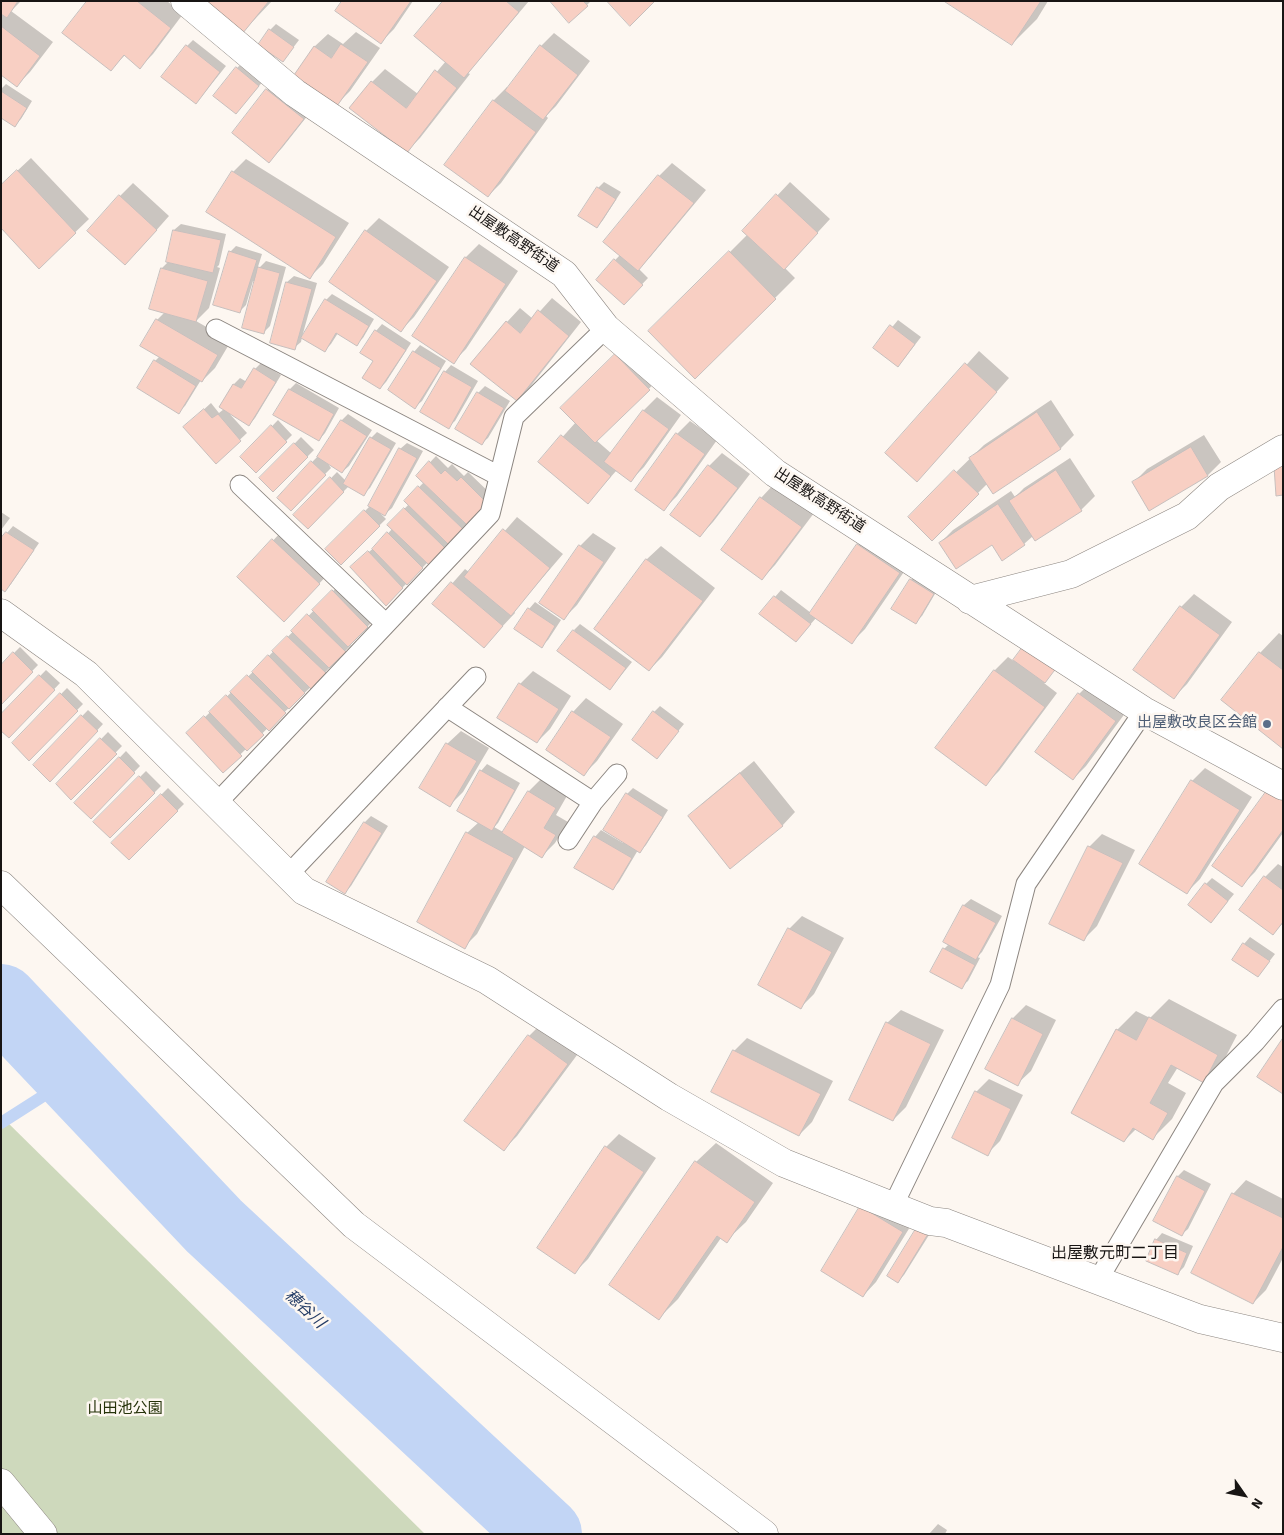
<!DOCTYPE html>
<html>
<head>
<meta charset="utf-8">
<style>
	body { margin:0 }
	#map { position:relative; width:1284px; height:1535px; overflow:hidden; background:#fdf7f1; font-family:"Source Sans 3",sans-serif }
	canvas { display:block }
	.frame { position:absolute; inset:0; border:2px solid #181514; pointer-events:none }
	.north { position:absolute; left:1219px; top:1470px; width:50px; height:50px; -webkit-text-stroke:4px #fdf7f1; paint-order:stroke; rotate:123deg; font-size:14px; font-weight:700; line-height:20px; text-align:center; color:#181514 }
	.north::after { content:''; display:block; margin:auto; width:18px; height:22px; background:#181514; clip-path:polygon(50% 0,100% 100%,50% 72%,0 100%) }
</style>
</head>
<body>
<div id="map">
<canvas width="1284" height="1535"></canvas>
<div class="frame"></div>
<div class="north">N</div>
</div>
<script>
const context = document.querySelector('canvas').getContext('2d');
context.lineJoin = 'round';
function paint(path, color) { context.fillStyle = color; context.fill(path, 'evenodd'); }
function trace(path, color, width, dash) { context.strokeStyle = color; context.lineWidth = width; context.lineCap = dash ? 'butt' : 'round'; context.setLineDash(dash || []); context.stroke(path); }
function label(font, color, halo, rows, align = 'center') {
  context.font = font + ' "Source Sans 3","Noto Sans JP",sans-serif'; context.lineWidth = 5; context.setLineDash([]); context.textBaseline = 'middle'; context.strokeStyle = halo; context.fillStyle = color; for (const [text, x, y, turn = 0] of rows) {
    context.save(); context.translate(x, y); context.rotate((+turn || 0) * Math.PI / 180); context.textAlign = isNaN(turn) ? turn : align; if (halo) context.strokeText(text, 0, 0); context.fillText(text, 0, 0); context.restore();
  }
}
paint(new Path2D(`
	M 1,1116 L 425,1534 L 1,1534 Z`), '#ced9bc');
paint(new Path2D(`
	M 1,1 L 21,1 L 11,11 L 53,42 L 30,72 L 17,85 L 1,74 Z
	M 89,1 L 167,1 L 183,14 L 153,54 L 140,67 L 125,55 L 110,70 Z
	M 195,1 L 272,1 L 238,37 Z
	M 344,1 L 413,1 L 394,29 L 381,42 Z
	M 444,1 L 529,1 L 468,73 L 470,74 L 420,138 L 407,151 L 351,108 L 372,82 L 385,69 L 418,94 L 446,61 Z
	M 551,1 L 591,1 L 587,5 Z
	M 946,1 L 1048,1 L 1037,19 L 1012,44 Z
	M 276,24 L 299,40 L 283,61 L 270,30 Z
	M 356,32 L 380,48 L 350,91 L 337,104 L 314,47 L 328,34 L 343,44 Z
	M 554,33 L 590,61 L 556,106 L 546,116 L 548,118 L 501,183 L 488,196 L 446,165 L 494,100 L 507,87 L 508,89 L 541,46 Z
	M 193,40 L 226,66 L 202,96 L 187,46 Z
	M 243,62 L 265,79 L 242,106 L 237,68 Z
	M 280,77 L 316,105 L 282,148 L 269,161 L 233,133 L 267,90 Z
	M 6,84 L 32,101 L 21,119 L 14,125 L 1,116 L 1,89 Z
	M 31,158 L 89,219 L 39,267 L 1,186 Z
	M 246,159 L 349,223 L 323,264 L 310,277 L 233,172 Z
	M 672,163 L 706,190 L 651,256 L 639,269 L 648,278 L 630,297 L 597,279 L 620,255 L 605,242 L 659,176 Z
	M 604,182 L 621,192 L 603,220 L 597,227 L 598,188 Z
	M 790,182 L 830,219 L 785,268 L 795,278 L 695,378 L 650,332 L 747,235 L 744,231 Z
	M 133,183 L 169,216 L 138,251 L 120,196 Z
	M 379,218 L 449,267 L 414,317 L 401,330 L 366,231 Z
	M 181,224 L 226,234 L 219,265 L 217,267 L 220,268 L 209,308 L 196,321 L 231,341 L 215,368 L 202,381 L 201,380 L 185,406 L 178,412 L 155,361 L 160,356 L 157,320 L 165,312 L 162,268 L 168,262 L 174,230 Z
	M 479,244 L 518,271 L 466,349 L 453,362 L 414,336 L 466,257 Z
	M 236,246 L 262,254 L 257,270 L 266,261 L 286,267 L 270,326 L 263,333 L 256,282 L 253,281 L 246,305 L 239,312 L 230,252 Z
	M 294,276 L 317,283 L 302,337 L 326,300 L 332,294 L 374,319 L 363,338 L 356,344 L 338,333 L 331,344 L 325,350 L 302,337 L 301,342 L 294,348 L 287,282 Z
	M 552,298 L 581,322 L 530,387 L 517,400 L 472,364 L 507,322 L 520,308 L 533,319 Z
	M 898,320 L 921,337 L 904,359 L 875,348 Z
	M 382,324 L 411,343 L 386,382 L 380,388 L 374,360 L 376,331 Z
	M 629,341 L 662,376 L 596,440 L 612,454 L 644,410 L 657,397 L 681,415 L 644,467 L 631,480 L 617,470 L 588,502 L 540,462 L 576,422 L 562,408 Z
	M 420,345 L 446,361 L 422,401 L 415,407 L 389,390 L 414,352 Z
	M 979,351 L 1009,378 L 930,467 L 887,453 Z
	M 261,363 L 281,375 L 255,418 L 249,425 L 228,412 L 247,433 L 216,462 L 191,421 L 211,403 L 219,413 L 224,409 L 220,407 L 234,384 L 240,378 L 247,382 L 255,369 Z
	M 451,365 L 478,381 L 455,421 L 448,427 L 445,372 Z
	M 296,383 L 339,408 L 325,433 L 319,440 L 275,415 L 290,389 Z
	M 485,386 L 510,401 L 488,438 L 481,444 L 456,429 L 478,393 Z
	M 1051,400 L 1074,435 L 1061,448 L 994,492 L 988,483 L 932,539 L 910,517 L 984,445 Z
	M 348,414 L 372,430 L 349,466 L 342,472 L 326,461 L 331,468 L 291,509 L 278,497 L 319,455 L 342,420 Z
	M 278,420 L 292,435 L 256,471 L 242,457 Z
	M 690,421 L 717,440 L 677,496 L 664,509 L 677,434 Z
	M 377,432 L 396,443 L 370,488 L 363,494 L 349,486 L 308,527 L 295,515 L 337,472 L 346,481 L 371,438 Z
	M 1204,435 L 1221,462 L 1208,475 L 1150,509 L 1134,482 L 1147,469 Z
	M 301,437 L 314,450 L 273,491 L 261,478 Z
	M 407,443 L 423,451 L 392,508 L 385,514 L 378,511 L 386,519 L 341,563 L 327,549 L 370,506 L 400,449 Z
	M 722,453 L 750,474 L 713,522 L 700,536 L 709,466 Z
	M 436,456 L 448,468 L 452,464 L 464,476 L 468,472 L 493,496 L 435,557 L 428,562 L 386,604 L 358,561 L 376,546 L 393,528 L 389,525 L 409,504 L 406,501 L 424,482 L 417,476 Z
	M 1070,458 L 1095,496 L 1081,510 L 1035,540 L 1033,536 L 1024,544 L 940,543 L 953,530 L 1011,491 L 1015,497 L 1024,488 Z
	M 774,484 L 814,513 L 775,565 L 762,579 L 723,550 L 761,498 Z
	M 1,512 L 10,518 L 1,530 Z
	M 517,517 L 563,554 L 514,611 L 515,613 L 484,646 L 434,604 L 465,569 L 469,572 Z
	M 13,526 L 39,543 L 11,584 L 5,590 L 1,540 Z
	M 286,527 L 332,570 L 297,607 L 238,577 Z
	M 871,532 L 912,560 L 865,629 L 852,642 L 816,618 L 796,641 L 775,597 L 781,590 L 811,613 L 858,545 Z
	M 593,533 L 616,548 L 577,605 L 564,618 L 580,546 Z
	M 661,546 L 715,588 L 662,657 L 649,670 L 595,628 L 647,559 Z
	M 917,573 L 939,587 L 922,616 L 915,622 L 911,580 Z
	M 339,585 L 374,620 L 350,644 L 351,645 L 317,681 L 223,771 L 188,733 L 255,670 Z
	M 1194,594 L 1232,622 L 1187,684 L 1174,697 L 1181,607 Z
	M 535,602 L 561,620 L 548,640 L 541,646 L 529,609 Z
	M 580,624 L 632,662 L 610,689 L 574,630 Z
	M 1279,633 L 1283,636 L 1283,747 L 1260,653 Z
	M 1026,645 L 1062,660 L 1044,683 L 1057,693 L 999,771 L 986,784 L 937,748 L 995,670 L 1008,657 L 1014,661 Z
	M 20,647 L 38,665 L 1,703 L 1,666 Z
	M 46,670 L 60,683 L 9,737 L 1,716 Z
	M 533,671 L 571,696 L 550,729 L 537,742 L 520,684 Z
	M 1092,681 L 1129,708 L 1086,766 L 1073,779 L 1079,694 Z
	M 67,688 L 83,704 L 29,759 L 13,743 Z
	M 586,698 L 623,724 L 597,761 L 584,774 L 547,750 L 573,712 Z
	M 660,706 L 684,724 L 657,757 L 654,712 Z
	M 88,710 L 103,724 L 57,774 L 35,765 Z
	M 461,731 L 489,748 L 463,792 L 450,805 L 421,787 L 447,744 Z
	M 108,732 L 122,746 L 71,798 L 57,784 Z
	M 126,751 L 140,766 L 91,817 L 76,803 Z
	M 754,761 L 795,812 L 782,826 L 690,816 L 703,803 Z
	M 487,764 L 520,783 L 498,823 L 494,827 L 503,832 L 529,791 L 542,778 L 568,794 L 556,815 L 568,822 L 555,843 L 542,856 L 525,846 L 477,934 L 464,947 L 467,833 L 479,822 L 481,771 Z
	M 1205,768 L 1252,797 L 1200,879 L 1187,892 L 1141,863 L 1192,781 Z
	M 146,771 L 161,786 L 110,837 L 95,822 Z
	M 1283,777 L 1283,833 L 1255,872 L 1242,885 Z
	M 168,788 L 184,804 L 129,858 L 113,843 Z
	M 633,788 L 668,810 L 646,845 L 640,851 L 638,850 L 619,882 L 612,889 L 595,837 L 601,830 L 623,843 L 627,794 Z
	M 371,816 L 388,826 L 351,886 L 345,892 L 328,882 L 365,822 Z
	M 1102,834 L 1135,850 L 1097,926 L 1084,939 L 1089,847 Z
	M 1278,864 L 1283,867 L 1283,923 L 1273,934 L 1265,877 Z
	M 1212,878 L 1234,894 L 1211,922 L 1206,884 Z
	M 971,899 L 1002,916 L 982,952 L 977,957 L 980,958 L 968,981 L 961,987 L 932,971 L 944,949 L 949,944 L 945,941 L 964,905 Z
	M 802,916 L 844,938 L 814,994 L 800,1008 L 789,929 Z
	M 1250,937 L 1275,954 L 1258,976 L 1244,944 Z
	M 1169,999 L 1237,1035 L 1223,1062 L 1203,1081 L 1178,1067 L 1168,1083 L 1186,1093 L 1172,1119 L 1153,1138 L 1136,1129 L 1124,1141 L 1117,1030 L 1136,1011 L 1150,1018 Z
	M 1026,1005 L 1056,1020 L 1031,1071 L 1017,1084 L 1013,1018 Z
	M 901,1010 L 944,1030 L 906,1107 L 893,1120 L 850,1099 L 887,1023 Z
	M 542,1023 L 580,1051 L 517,1136 L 504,1149 L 529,1036 Z
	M 747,1038 L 833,1081 L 812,1122 L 799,1135 L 734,1051 Z
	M 989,1079 L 1023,1095 L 1000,1141 L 987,1154 L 976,1092 Z
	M 619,1134 L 656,1158 L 588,1259 L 575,1272 L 606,1147 Z
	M 716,1143 L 773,1183 L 746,1222 L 726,1241 L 721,1238 L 678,1299 L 659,1318 L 696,1162 Z
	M 1184,1170 L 1211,1184 L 1188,1229 L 1181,1235 L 1178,1176 Z
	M 1246,1180 L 1283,1199 L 1283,1258 L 1266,1290 L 1253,1303 L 1233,1194 Z
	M 861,1206 L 915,1219 L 876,1282 L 863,1296 Z
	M 934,1227 L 904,1275 L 898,1281 L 888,1276 Z
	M 1162,1233 L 1193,1246 L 1184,1267 L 1178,1273 L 1156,1240 Z
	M 938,1524 L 947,1530 L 945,1534 L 929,1534 Z`), '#0003');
trace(new Path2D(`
	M 1,1123 L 73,1077`), '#c2d5f5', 12);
trace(new Path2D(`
	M 1,1001 L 214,1226 L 545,1534`), '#c2d5f5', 74);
const building = new Path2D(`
	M 1,1 L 18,1 L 7,18 L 1,14 Z
	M 87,1 L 137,1 L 171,28 L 140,69 L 124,55 L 111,71 L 62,33 Z
	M 193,1 L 269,1 L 238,39 Z
	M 342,1 L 411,1 L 381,44 L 335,11 Z
	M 443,1 L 506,1 L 519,12 L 464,78 L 414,36 Z
	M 550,1 L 583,1 L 588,6 L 569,23 Z
	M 607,1 L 655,1 L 630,26 Z
	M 944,1 L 1041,1 L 1012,45 Z
	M 1,26 L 40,56 L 17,87 L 1,75 Z
	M 269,29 L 294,47 L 283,62 L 258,45 Z
	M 341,44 L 368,62 L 337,106 L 294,75 L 314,46 L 331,58 Z
	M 186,45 L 220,72 L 196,104 L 161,77 Z
	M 540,45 L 578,75 L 543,120 L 505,91 Z
	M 236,67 L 259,86 L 236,114 L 213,96 Z
	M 435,70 L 457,88 L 407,153 L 349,108 L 371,81 L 406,108 Z
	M 266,89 L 304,119 L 269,163 L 232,133 Z
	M 1,91 L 27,108 L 15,127 L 1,118 Z
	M 493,100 L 536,132 L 488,197 L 444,165 Z
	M 17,170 L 76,233 L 39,269 L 1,228 L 1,185 Z
	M 232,171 L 336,237 L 310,279 L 206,212 Z
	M 658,175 L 694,203 L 638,271 L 603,242 Z
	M 597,187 L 616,199 L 597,228 L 578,216 Z
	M 776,194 L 818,233 L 784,270 L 742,231 Z
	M 119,195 L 157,230 L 125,265 L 87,231 Z
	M 173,230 L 221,240 L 213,273 L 166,262 Z
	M 365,230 L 437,281 L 401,332 L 329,282 Z
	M 229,251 L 257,260 L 240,313 L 213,305 Z
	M 729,251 L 776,299 L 695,379 L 648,331 Z
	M 465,257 L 506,284 L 454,364 L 412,336 Z
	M 614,259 L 643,285 L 624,305 L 596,280 Z
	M 258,267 L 280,273 L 264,334 L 242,328 Z
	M 161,268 L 208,281 L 196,322 L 149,309 Z
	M 286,282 L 312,289 L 295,350 L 270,343 Z
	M 325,299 L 369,326 L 357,346 L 336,333 L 325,352 L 301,338 Z
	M 538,310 L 569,336 L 517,401 L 470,364 L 506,321 L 520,333 Z
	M 156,319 L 218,355 L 202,382 L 140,346 Z
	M 890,325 L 915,344 L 898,367 L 873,348 Z
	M 375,330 L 406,350 L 380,389 L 362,378 L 373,361 L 360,353 Z
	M 413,351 L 441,368 L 415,409 L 388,390 Z
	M 615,354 L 650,390 L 595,443 L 560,408 Z
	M 154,360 L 196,386 L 179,414 L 137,388 Z
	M 965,363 L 997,392 L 917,482 L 885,453 Z
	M 254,368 L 276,382 L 249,426 L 219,407 L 233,384 L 241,388 Z
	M 444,371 L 472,387 L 449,429 L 420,412 Z
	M 289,389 L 334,414 L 319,441 L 273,415 Z
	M 477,392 L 504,408 L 482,445 L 455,429 Z
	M 204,409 L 212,418 L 218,414 L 241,441 L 216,464 L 183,427 Z
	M 643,410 L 669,429 L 631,482 L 604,462 Z
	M 1037,412 L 1061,449 L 993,494 L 969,458 Z
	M 341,420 L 367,436 L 342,473 L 317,457 Z
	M 271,425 L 287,442 L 256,473 L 240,457 Z
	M 676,433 L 705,454 L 664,511 L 635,490 Z
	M 561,435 L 611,476 L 588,504 L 538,462 Z
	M 370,437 L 391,449 L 364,496 L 343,484 Z
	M 294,443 L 308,457 L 273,492 L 259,478 Z
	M 1191,447 L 1208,476 L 1149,511 L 1132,482 Z
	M 399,448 L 417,458 L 385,516 L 368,506 Z
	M 311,461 L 326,475 L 291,511 L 277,498 Z
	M 429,461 L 441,474 L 445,470 L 457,481 L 461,477 L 488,504 L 467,525 L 416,476 Z
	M 708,465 L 738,488 L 700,537 L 670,515 Z
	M 1283,465 L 1283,495 L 1276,496 L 1274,466 Z
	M 954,470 L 979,494 L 932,541 L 908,517 Z
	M 1056,470 L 1082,511 L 1035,541 L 1009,501 Z
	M 330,477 L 344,492 L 308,529 L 293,515 Z
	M 418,486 L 463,529 L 448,544 L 404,501 Z
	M 760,497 L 802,527 L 762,580 L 721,550 Z
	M 998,504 L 1025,545 L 1002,561 L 992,545 L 956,569 L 939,543 Z
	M 404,508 L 445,548 L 429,565 L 387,525 Z
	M 364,510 L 380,526 L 341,565 L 325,549 Z
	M 503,529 L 550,568 L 511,616 L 464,577 Z
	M 6,532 L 34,550 L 5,592 L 1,589 L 1,538 Z
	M 387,532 L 423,568 L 407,585 L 372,549 Z
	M 272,539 L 320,584 L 284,622 L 237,577 Z
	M 857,544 L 900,573 L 852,644 L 809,614 Z
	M 579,545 L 604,562 L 564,620 L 539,603 Z
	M 368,551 L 403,588 L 386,606 L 350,567 Z
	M 646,559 L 703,601 L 649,671 L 594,629 Z
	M 910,579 L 934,594 L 916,624 L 891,609 Z
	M 451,582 L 503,626 L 484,648 L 432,604 Z
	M 332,590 L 368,627 L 348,647 L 312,610 Z
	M 774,596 L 811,624 L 796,642 L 759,614 Z
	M 1180,606 L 1220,635 L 1174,699 L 1133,670 Z
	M 528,608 L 555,626 L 542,648 L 514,629 Z
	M 307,614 L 346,652 L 329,668 L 291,631 Z
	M 573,630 L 626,668 L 610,690 L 557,651 Z
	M 287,636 L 326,673 L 311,689 L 272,651 Z
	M 1025,644 L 1057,667 L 1045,683 L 1013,660 Z
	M 13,652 L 33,672 L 1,705 L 1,665 Z
	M 1259,652 L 1283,670 L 1283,749 L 1221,700 Z
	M 268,655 L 305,693 L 289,709 L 252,672 Z
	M 994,670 L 1045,707 L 986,786 L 935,748 Z
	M 39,675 L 55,690 L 9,738 L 1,731 L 1,714 Z
	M 247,675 L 286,713 L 269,731 L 230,692 Z
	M 519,683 L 559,709 L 537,743 L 497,718 Z
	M 60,693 L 78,711 L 29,761 L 12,743 Z
	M 1078,693 L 1116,721 L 1073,780 L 1035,752 Z
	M 226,695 L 264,735 L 247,751 L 209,712 Z
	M 572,711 L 611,737 L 584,776 L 546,750 Z
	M 653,711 L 679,731 L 657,759 L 632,740 Z
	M 81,715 L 98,731 L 50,782 L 33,765 Z
	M 204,716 L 242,756 L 223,773 L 186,733 Z
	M 100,738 L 117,754 L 71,800 L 56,784 Z
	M 446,743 L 477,761 L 450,807 L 419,788 Z
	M 119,757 L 135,773 L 91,819 L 74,803 Z
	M 480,770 L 515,790 L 492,831 L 457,811 Z
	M 740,773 L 783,826 L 730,869 L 688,816 Z
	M 139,776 L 155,793 L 110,838 L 93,822 Z
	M 1191,780 L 1240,810 L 1187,894 L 1139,864 Z
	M 1268,789 L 1283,800 L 1283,830 L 1242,887 L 1212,866 Z
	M 528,791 L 556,808 L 544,828 L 556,835 L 542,858 L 502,833 Z
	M 626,793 L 663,817 L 640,853 L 603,830 Z
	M 161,794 L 178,811 L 129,860 L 111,843 Z
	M 364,822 L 382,833 L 345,894 L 326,882 Z
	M 466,832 L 514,858 L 465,949 L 417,922 Z
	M 594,836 L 632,858 L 613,890 L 574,868 Z
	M 1088,846 L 1123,863 L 1084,941 L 1049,924 Z
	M 1264,876 L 1283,890 L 1283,922 L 1273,935 L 1239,910 Z
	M 1205,883 L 1228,901 L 1211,923 L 1188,905 Z
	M 963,905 L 996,923 L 976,960 L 943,942 Z
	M 788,928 L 832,952 L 801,1009 L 758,985 Z
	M 1243,943 L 1270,961 L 1258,977 L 1232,960 Z
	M 943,948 L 975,965 L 962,989 L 930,972 Z
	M 1149,1017 L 1218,1055 L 1204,1083 L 1171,1065 L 1150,1103 L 1168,1113 L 1153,1140 L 1133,1128 L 1124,1142 L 1071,1113 L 1116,1029 L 1136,1040 Z
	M 1012,1018 L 1043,1034 L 1018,1086 L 985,1069 Z
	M 886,1022 L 931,1044 L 893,1121 L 849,1100 Z
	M 528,1035 L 568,1064 L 504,1151 L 464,1121 Z
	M 1283,1038 L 1283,1094 L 1257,1077 Z
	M 733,1050 L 821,1094 L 799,1136 L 711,1092 Z
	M 975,1091 L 1011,1109 L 988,1156 L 952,1138 Z
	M 605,1146 L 644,1172 L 575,1274 L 537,1248 Z
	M 695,1161 L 755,1202 L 727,1243 L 717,1236 L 659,1320 L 609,1285 Z
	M 1177,1176 L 1205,1191 L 1182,1236 L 1153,1221 Z
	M 1232,1193 L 1283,1218 L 1283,1247 L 1253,1304 L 1191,1273 Z
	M 860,1206 L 903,1232 L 863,1297 L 821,1271 Z
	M 917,1227 L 928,1234 L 898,1283 L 887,1276 Z
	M 1155,1239 L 1187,1253 L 1178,1275 L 1146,1261 Z`);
paint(building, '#f8cfc3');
trace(building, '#c7bfbd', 1);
const service = new Path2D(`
	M 216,329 L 499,476
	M 240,485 L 386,624
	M 447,707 L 593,802
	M 216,804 L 490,514 L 514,417 L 606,328
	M 568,840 L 593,802 L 617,774
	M 288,875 L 476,677
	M 893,1206 L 1000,985 L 1026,884 L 1144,711
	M 1098,1280 L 1214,1083 L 1255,1042 L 1283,1009`);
const pedestrian = new Path2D(`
	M 1,1483 L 43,1534`);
const minor = new Path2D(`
	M 185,1 L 295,93 L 564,274 L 606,328 L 775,473 L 1144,711 L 1283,786
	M 970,600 L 1071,574 L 1187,516 L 1219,487 L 1283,449
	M 1,613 L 86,674 L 304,891 L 487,980 L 669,1097 L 784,1163 L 930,1221 L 946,1223 L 1200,1319 L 1283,1338
	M 1,885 L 354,1225 L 764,1534`);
trace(service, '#8c8681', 21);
trace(pedestrian, '#8c8681', 29);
trace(minor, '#8c8681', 29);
trace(service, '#fff', 19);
trace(pedestrian, '#fff', 28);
trace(minor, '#fff', 28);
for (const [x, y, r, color] of [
	[1267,724,5,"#5c6f8a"]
]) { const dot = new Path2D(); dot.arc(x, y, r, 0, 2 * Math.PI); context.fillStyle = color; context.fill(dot); trace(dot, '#fdf7f1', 2); }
label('15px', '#181514', '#fdf7f1', [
	["出屋敷高野街道",513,240,34],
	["出屋敷高野街道",819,501,33]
]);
label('15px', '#4e5e75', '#fdf7f1', [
	["出屋敷改良区会館",1257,724]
], 'right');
label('15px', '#253209', '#fdf7f1', [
	["山田池公園",125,1410]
]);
label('16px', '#181514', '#fdf7f1', [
	["出屋敷元町二丁目",1115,1254]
]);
label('italic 16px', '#253d67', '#fdf7f1', [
	["穂谷川",304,1310,43]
]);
</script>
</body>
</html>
